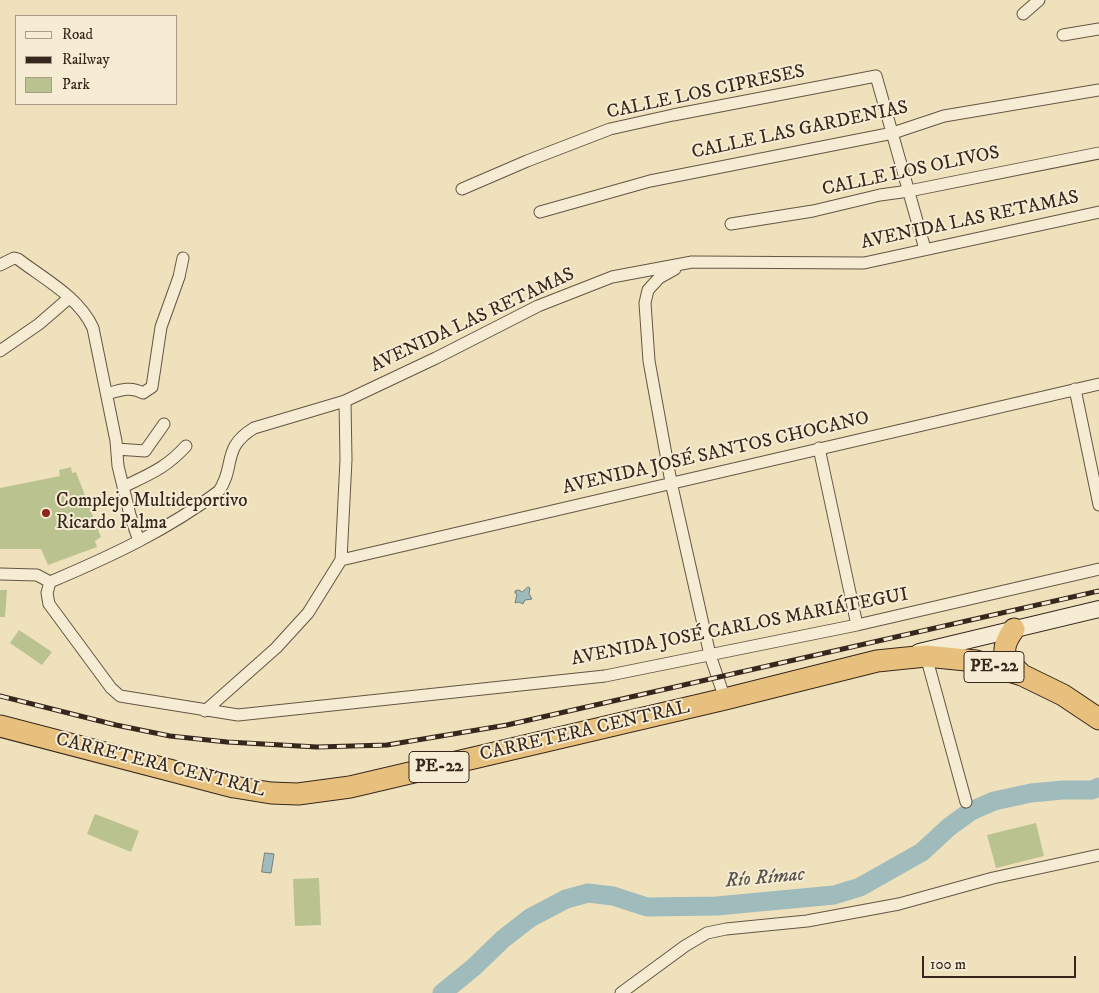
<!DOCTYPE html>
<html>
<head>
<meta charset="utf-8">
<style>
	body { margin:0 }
	#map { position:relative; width:1099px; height:993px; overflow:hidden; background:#efe1bb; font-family:"IM FELL DW Pica",serif }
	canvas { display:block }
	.legend { position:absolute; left:15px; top:15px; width:162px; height:90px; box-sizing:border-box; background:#f5ecd3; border:1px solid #a99d8a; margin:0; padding:6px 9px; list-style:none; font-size:15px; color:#37261c }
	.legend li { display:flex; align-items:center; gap:10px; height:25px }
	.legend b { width:25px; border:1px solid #a99d8a }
	.scale { position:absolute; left:922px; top:956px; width:154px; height:22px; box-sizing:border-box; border:2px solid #37261c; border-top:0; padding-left:6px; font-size:15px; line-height:18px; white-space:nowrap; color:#37261c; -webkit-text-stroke:4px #f5ecd3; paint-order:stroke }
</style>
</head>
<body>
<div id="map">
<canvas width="1099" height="993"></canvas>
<ul class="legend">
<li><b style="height:6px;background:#f5ecd3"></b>Road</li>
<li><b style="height:6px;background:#37261c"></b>Railway</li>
<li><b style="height:14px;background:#bac290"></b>Park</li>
</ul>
<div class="scale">100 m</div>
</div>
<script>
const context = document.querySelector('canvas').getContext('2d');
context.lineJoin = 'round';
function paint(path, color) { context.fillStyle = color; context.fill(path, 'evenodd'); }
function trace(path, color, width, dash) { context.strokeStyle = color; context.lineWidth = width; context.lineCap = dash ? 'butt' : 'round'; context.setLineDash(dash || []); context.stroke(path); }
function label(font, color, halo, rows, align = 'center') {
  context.font = font + ' "IM FELL DW Pica",serif'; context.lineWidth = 4; context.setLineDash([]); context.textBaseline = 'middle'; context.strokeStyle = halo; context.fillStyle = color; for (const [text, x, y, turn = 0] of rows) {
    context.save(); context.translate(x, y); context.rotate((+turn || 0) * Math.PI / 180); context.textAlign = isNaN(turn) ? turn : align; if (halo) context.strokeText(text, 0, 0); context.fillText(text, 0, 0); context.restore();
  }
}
paint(new Path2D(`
	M 71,467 L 72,473 L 76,472 L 101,537 L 95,541 L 97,547 L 48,565 L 41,549 L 0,549 L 0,488 L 60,476 L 59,470 Z
	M 0,590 L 7,590 L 5,617 L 0,617 Z
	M 19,630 L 52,652 L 42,665 L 10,643 Z
	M 95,814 L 139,831 L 131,852 L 87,834 Z
	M 1036,823 L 1044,856 L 996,868 L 987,835 Z
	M 319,878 L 321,925 L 295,926 L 293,879 Z`), '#bac290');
const water = new Path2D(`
	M 528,587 L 530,588 L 529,594 L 532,599 L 525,600 L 523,604 L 519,602 L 515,603 L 517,594 L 515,593 L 515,591 L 519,590 L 522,592 Z
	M 265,853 L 274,854 L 271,873 L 262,872 Z`);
paint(water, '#9fbbbb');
trace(water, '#757f7b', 1);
trace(new Path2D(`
	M 442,993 L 474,967 L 503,939 L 530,918 L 566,899 L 588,893 L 613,896 L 647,907 L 717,906 L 834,895 L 860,887 L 922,852 L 949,827 L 971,811 L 994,801 L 1031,793 L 1063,790 L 1092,790 L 1099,787`), '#9fbbbb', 19);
const street = new Path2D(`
	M 1023,14 L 1039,0
	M 1063,35 L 1099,29
	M 462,189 L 527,161 L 610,129 L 673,115 L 876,76 L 925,249
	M 540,212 L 650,181 L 893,133 L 944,116 L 1099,90
	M 1099,212 L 864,263 L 692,262 L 612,277 L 538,306 L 436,358 L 345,401 L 254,428 C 221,448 236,466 219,491 C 168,530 109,557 50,582 L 47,593 L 49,604 L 111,688 L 120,696 L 238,715 L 605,676 L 857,625 L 1099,569
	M 731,224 L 813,211 L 880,195 L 909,191 L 1099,153
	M 0,265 L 14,258 L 18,259 C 44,279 79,297 93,328 L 116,441 L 118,466 L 130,515 L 139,541
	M 675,269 L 659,278 L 648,290 L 645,303 L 649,361 L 671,482 L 710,655 L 725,699
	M 0,351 L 39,324 L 69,298
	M 1075,389 L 1099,505
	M 107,394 C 120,390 131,386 143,393 L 152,387 L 161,327 L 179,277 L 183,258
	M 819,448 L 857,625
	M 117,449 L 145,451 L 164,424
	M 123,487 C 150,474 166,468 186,446
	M 341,560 L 1099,384
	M 0,574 L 37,575 L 50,582
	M 926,656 L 966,802
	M 205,711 L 276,648 L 308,613 L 341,560 L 346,460 L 345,401
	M 621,993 L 685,946 L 707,933 L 726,929 L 807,921 L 899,904 L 993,878 L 1099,855`);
const secondary = new Path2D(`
	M 919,652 L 1099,609`);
const highway = new Path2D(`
	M 1014,629 C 998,651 1004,658 1022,675
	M 0,726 L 234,787 L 271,793 L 298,794 L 350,787 L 725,699 L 877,661 L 926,656 L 976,661 L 1022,675 L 1063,695 L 1099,719`);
trace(street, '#655544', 13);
trace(secondary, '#37261c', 18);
trace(highway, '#37261c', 23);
trace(street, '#f5ecd3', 11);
trace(secondary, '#f5ecd3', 16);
trace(highway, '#e8c07e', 21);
const rail = new Path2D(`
	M 0,696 L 116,725 L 170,736 L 227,742 L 317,747 L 387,745 L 507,725 L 1099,591`);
trace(rail, '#37261c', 5);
trace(rail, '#f5ecd3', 3, [9]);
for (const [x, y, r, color] of [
	[46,513,5,"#8f2418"]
]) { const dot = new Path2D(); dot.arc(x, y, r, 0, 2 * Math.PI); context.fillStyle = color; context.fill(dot); trace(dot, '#f5ecd3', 2); }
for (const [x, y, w] of [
	[994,667,60],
	[439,767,60]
]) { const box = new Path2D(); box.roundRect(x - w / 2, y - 15.5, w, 31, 4); context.fillStyle = '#f5ecd3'; context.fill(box); trace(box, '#37261c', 1); }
label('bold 18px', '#37261c', null, [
	["PE-22",994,667],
	["PE-22",439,767]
]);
label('19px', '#37261c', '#f5ecd3', [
	["CALLE LOS CIPRESES",706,93,-12],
	["CALLE LAS GARDENIAS",800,131,-12],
	["CALLE LOS OLIVOS",911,172,-12],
	["AVENIDA LAS RETAMAS",970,221,-12],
	["AVENIDA LAS RETAMAS",473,321,-25],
	["AVENIDA JOSÉ SANTOS CHOCANO",716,454,-13],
	["AVENIDA JOSÉ CARLOS MARIÁTEGUI",740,628,-11],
	["CARRETERA CENTRAL",585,732,-13],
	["CARRETERA CENTRAL",160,766,14]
]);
label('19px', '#37261c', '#f5ecd3', [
	["Complejo Multideportivo",56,502],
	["Ricardo Palma",56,524]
], 'left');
label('italic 20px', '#56534c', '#f5ecd3', [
	["Río Rímac",765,879,-5]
]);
</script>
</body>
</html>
